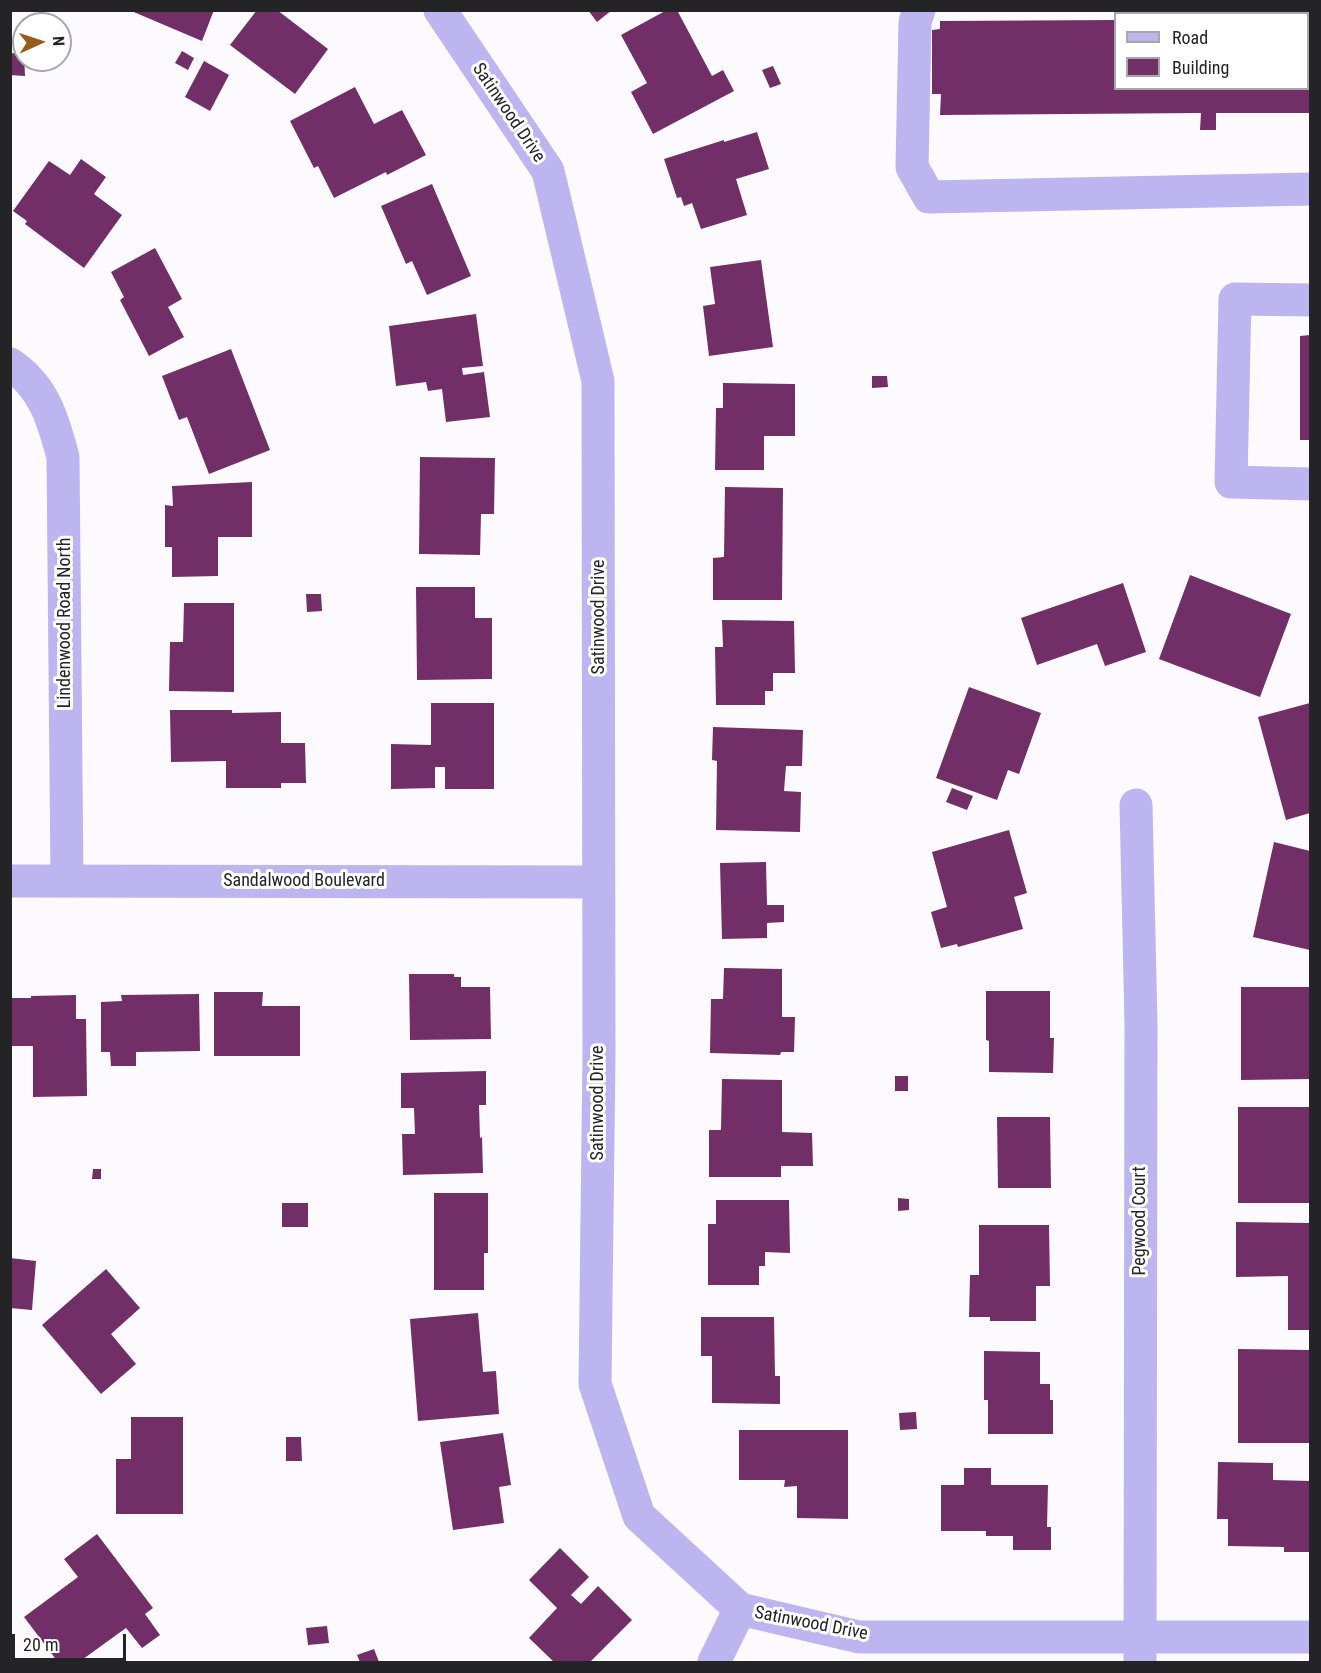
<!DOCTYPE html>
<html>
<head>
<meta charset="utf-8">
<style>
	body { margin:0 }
	#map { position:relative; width:1321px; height:1673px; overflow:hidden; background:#fdfaff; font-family:"Roboto Condensed",sans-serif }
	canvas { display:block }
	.frame { position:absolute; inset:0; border:12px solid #242325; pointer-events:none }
	.legend { position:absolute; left:1114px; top:12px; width:195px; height:78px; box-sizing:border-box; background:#fff; border:2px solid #a7a7a8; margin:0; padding:8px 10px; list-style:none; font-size:18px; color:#242325 }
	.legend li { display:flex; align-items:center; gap:12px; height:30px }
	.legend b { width:30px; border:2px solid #a7a7a8 }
	.north { position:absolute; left:12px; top:12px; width:60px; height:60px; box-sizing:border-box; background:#fff; border:2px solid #a7a7a8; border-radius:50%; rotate:87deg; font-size:16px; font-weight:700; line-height:24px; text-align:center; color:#242325 }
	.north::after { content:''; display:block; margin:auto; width:21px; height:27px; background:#985c1d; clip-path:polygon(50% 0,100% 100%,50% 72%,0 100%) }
	.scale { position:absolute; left:12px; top:1634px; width:114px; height:27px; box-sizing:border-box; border:3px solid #242325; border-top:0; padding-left:8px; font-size:18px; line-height:21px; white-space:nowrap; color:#242325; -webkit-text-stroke:4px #fff; paint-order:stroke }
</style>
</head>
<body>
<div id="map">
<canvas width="1321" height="1673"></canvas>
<div class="frame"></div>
<ul class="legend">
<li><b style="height:8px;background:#bdb5ef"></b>Road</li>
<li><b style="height:16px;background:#722e66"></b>Building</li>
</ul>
<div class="north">N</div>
<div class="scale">20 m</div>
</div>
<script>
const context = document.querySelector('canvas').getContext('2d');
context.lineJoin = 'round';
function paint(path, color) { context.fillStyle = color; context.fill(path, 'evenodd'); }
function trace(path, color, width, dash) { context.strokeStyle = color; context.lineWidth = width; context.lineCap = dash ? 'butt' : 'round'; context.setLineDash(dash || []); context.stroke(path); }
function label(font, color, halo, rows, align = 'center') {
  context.font = font + ' "Roboto Condensed",sans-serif'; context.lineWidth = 6; context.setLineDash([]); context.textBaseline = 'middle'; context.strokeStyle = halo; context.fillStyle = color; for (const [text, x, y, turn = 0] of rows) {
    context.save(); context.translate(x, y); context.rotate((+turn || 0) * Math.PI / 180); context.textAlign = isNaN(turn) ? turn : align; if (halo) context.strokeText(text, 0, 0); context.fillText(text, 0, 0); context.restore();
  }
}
paint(new Path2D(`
	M 129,10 L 214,10 L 202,41 Z
	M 257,10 L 277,10 L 328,49 L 295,94 L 230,45 Z
	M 588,10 L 612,10 L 597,22 Z
	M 667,10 L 677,10 L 712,76 L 723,70 L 734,91 L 653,134 L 631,92 L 647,83 L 621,35 Z
	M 1196,10 L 1232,10 L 1232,14 L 1196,14 Z
	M 1308,19 L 1310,19 L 1310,113 L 1216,113 L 1216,130 L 1200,130 L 1201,113 L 940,115 L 941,94 L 932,94 L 932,30 L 940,29 L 940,21 L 1116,20 L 1116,88 L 1308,88 Z
	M 182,51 L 194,58 L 188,70 L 175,63 Z
	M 10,53 L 24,54 L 25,76 L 10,75 Z
	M 204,61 L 229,75 L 210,111 L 185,97 Z
	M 773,66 L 781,84 L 770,88 L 762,70 Z
	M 355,87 L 374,124 L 402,110 L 426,155 L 387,175 L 386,172 L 334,198 L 318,166 L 314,168 L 290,121 Z
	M 757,132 L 769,169 L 736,179 L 747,215 L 701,229 L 692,203 L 684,206 L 681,197 L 677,198 L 664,159 L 724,140 L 724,142 Z
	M 81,159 L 106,177 L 94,194 L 122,215 L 84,268 L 25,224 L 27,221 L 13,211 L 49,161 L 70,175 Z
	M 432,184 L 471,276 L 427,295 L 412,261 L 406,264 L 381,206 Z
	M 155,248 L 182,299 L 168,307 L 184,337 L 149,356 L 120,300 L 124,297 L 111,272 Z
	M 761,260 L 773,347 L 709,356 L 703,306 L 715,304 L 710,267 Z
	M 476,314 L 483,366 L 462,368 L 463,375 L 484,372 L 490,417 L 446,422 L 442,389 L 428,391 L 426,382 L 396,386 L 389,326 Z
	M 1310,335 L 1310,440 L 1300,440 L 1300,336 Z
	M 231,349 L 270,450 L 209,474 L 187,417 L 179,420 L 162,376 Z
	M 872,376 L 887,376 L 888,387 L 872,388 Z
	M 723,383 L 795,384 L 795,436 L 764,436 L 764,470 L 715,470 L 716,408 L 723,408 Z
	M 420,457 L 495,458 L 494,514 L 481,514 L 480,555 L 419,554 Z
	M 252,482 L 252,537 L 218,537 L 218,576 L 172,577 L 172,547 L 165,547 L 165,505 L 173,506 L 172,486 Z
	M 725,487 L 783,488 L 782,600 L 713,600 L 713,558 L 724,557 Z
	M 1190,575 L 1291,614 L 1260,697 L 1159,659 Z
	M 1123,583 L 1146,652 L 1105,666 L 1097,644 L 1037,665 L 1021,618 Z
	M 416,587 L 475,587 L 475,618 L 492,618 L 492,679 L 417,680 Z
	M 306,594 L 321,594 L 322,611 L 307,612 Z
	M 184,603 L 234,603 L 234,692 L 169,691 L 170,642 L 183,642 Z
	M 722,620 L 794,621 L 795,673 L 773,673 L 773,691 L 765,691 L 765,705 L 716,705 L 715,647 L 723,647 Z
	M 969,687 L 1041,713 L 1019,774 L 1008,770 L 997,800 L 936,778 Z
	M 431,703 L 494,703 L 494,789 L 445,789 L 445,767 L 435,767 L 435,788 L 391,789 L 391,744 L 431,745 Z
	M 1310,703 L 1310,813 L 1286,820 L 1258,717 Z
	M 170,710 L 232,710 L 232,713 L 281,712 L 281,743 L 305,743 L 306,783 L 281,783 L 281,788 L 226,788 L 226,761 L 171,762 Z
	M 713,727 L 803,730 L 802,766 L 786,766 L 784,791 L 801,792 L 800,832 L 716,830 L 717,761 L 712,760 Z
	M 952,788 L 973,796 L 967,810 L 946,802 Z
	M 1009,830 L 1027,893 L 1014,897 L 1023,929 L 958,947 L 957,944 L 941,948 L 931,912 L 947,907 L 932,852 Z
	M 1274,842 L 1310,851 L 1310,950 L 1253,937 Z
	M 766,862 L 767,905 L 784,905 L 784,922 L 767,923 L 767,938 L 722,939 L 720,863 Z
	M 724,968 L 782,969 L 782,1017 L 795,1017 L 794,1052 L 781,1052 L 780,1055 L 710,1053 L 711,999 L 723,999 Z
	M 409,974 L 454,974 L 454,977 L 461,977 L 461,987 L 490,987 L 491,1039 L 410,1040 Z
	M 1241,987 L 1310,987 L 1310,1079 L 1241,1080 Z
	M 986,991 L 1050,991 L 1050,1038 L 1054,1038 L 1053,1073 L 989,1072 L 989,1041 L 986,1040 Z
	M 214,992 L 263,992 L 262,1006 L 300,1006 L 300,1056 L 214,1056 Z
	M 199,994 L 200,1051 L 136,1052 L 136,1066 L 111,1066 L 110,1052 L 101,1052 L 101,1002 L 122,1001 L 121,995 Z
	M 76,995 L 76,1019 L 86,1019 L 87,1096 L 33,1097 L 33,1046 L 10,1046 L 10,998 L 31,998 L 31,996 Z
	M 486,1071 L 486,1105 L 479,1105 L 480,1138 L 482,1137 L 483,1173 L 403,1175 L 402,1134 L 415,1134 L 414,1108 L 401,1108 L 401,1073 Z
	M 895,1076 L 908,1076 L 908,1091 L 895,1091 Z
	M 722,1079 L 782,1080 L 782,1132 L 812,1133 L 813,1166 L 781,1166 L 781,1177 L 709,1177 L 709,1130 L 721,1130 Z
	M 1238,1107 L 1310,1107 L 1310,1203 L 1238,1203 Z
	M 997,1117 L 1050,1117 L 1051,1188 L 998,1188 Z
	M 93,1169 L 101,1169 L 101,1179 L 92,1179 Z
	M 434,1193 L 488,1193 L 488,1253 L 484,1253 L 484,1290 L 434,1290 Z
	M 898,1198 L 909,1199 L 909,1210 L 898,1211 Z
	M 716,1200 L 789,1200 L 790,1253 L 765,1252 L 765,1266 L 759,1266 L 759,1285 L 708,1285 L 708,1224 L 716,1224 Z
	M 282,1203 L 308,1203 L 308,1227 L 282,1227 Z
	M 1236,1222 L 1310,1223 L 1310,1330 L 1288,1330 L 1288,1276 L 1236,1277 Z
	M 979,1225 L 1049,1225 L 1050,1286 L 1036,1286 L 1036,1321 L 990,1321 L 990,1317 L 969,1317 L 970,1275 L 979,1275 Z
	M 10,1258 L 36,1261 L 32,1310 L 10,1308 Z
	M 106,1269 L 140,1308 L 111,1334 L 136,1364 L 101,1394 L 42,1325 Z
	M 478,1313 L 483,1372 L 496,1371 L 499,1414 L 418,1421 L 410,1319 Z
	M 701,1317 L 774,1317 L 775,1376 L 780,1376 L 780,1404 L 712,1403 L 712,1356 L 701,1356 Z
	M 1238,1349 L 1310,1350 L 1310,1443 L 1238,1443 Z
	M 984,1351 L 1040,1352 L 1040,1384 L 1050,1384 L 1050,1400 L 1053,1400 L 1053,1434 L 988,1434 L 988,1400 L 984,1400 Z
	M 916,1412 L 917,1429 L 900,1430 L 899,1413 Z
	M 131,1417 L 183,1417 L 183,1514 L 116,1514 L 116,1459 L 131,1459 Z
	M 739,1430 L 848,1430 L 848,1519 L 797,1518 L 797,1486 L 784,1487 L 785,1480 L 739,1480 Z
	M 503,1433 L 511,1485 L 499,1487 L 504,1523 L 453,1530 L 440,1442 Z
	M 286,1437 L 301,1437 L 302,1461 L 286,1461 Z
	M 1218,1462 L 1273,1463 L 1273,1480 L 1310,1481 L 1310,1552 L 1284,1552 L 1284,1547 L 1228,1546 L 1228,1519 L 1217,1519 Z
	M 964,1468 L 991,1468 L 991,1485 L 1048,1485 L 1047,1527 L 1051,1527 L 1051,1550 L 1013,1550 L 1013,1536 L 986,1536 L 986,1531 L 941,1531 L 941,1485 L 964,1485 Z
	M 97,1534 L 153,1608 L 145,1614 L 160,1635 L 142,1648 L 126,1628 L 79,1662 L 58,1662 L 24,1617 L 78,1577 L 64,1559 Z
	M 560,1548 L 589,1577 L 571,1595 L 581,1604 L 598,1586 L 632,1620 L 590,1662 L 554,1662 L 529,1638 L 557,1608 L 529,1580 Z
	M 327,1626 L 329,1643 L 308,1645 L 306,1628 Z
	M 374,1649 L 379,1662 L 360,1662 L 357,1655 Z`), '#722e66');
trace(new Path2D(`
	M 440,10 L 548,171 L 598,381 L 599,1054 L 595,1384 L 639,1516 L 740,1609 L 859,1637 L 1310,1637
	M 919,10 L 915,22 L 912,167 L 929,197 L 1310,189
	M 1310,300 L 1235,299 L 1231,482 L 1310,484
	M 10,364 C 44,387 53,419 63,457 L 67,880
	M 1136,805 L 1141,1023 L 1140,1662
	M 10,881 L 598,882
	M 714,1662 L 740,1609`), '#bdb5ef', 33);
label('18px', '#242325', '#fff', [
	["Satinwood Drive",508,113,56],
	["Satinwood Drive",599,617,-90],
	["Lindenwood Road North",65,623,-90],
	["Sandalwood Boulevard",304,881],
	["Satinwood Drive",598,1103,-90],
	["Pegwood Court",1140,1221,-90],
	["Satinwood Drive",811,1624,11]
]);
</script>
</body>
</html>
